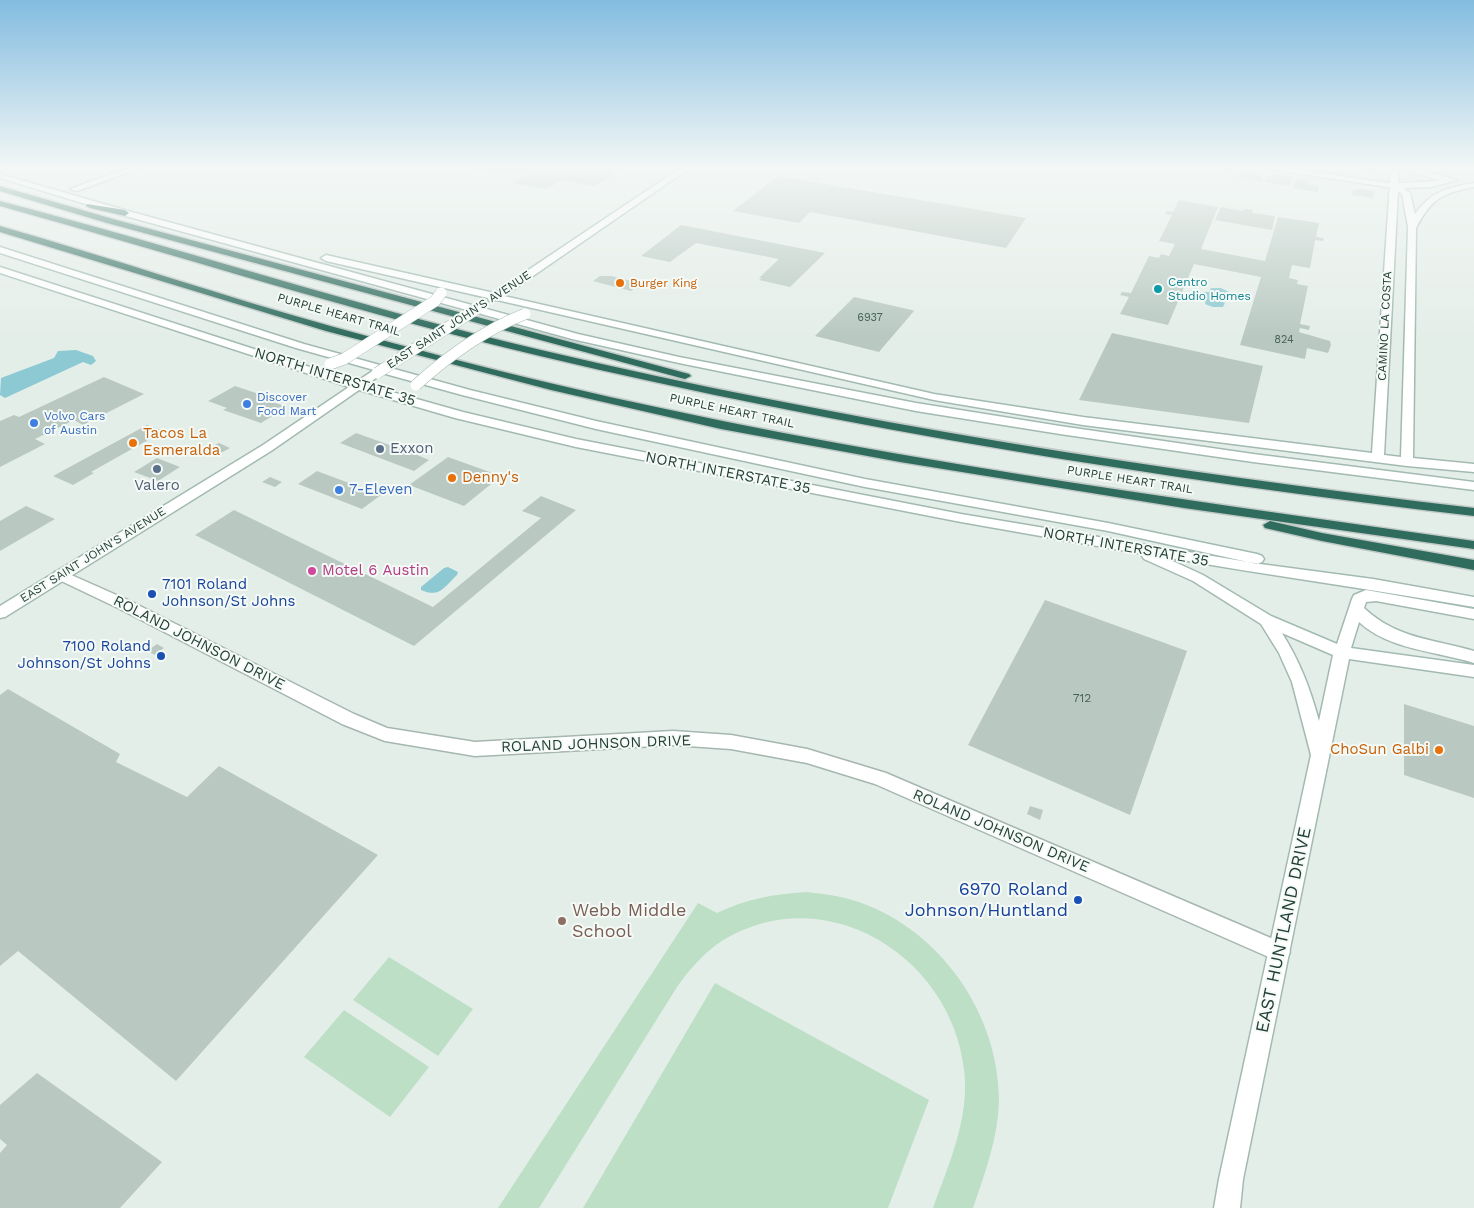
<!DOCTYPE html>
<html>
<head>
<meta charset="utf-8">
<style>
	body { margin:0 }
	canvas { display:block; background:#e4eee9 }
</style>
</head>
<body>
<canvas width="1474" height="1208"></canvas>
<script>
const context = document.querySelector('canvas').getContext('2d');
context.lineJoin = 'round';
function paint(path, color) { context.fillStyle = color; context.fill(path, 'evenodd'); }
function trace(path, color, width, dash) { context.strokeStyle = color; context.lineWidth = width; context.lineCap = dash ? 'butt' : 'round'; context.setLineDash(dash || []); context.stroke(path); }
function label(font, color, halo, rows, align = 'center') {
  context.font = font + ' "Work Sans",sans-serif'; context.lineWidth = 4; context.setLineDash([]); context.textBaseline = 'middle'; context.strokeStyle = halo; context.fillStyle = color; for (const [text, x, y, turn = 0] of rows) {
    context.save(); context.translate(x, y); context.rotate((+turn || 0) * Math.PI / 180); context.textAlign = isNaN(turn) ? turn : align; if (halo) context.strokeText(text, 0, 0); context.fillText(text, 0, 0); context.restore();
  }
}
paint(new Path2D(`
	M 806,892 C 824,894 842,896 859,902 C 941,931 999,1014 999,1101 C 998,1138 985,1173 973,1208 L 933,1208 C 949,1163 970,1118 964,1069 C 951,957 827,879 725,939 C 705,951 690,969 677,987 L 539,1208 L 498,1208 L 698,903 L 717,913 C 746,899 774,894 806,892 Z
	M 389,957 L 473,1009 L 438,1056 L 353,1000 Z
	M 715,983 L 929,1100 L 888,1208 L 583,1208 Z
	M 344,1010 L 429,1067 L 390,1117 L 304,1057 Z`), '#bddfc6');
paint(new Path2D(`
	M 1211,288 L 1221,288 L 1229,292 L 1227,296 L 1218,296 L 1216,299 L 1225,303 L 1223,307 L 1213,307 L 1205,304 L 1206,300 L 1198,296 L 1199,292 L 1209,292 Z
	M 76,350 L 93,356 L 96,361 L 91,365 L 83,362 L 5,398 L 0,395 L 1,378 L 54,358 L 58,351 Z
	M 448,567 L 458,572 L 457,575 C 443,588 440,598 421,590 L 421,587 L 444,568 Z`), '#8cc9d3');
paint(new Path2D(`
	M 468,167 L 626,167 L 595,186 L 562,180 L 546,189 L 512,183 L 529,174 L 516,171 L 512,174 L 501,172 L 497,174 L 465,168 Z
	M 1222,167 L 1236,169 L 1235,174 L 1221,172 Z
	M 1356,167 L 1378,167 L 1377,174 L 1356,170 Z
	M 1241,170 L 1253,172 L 1263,176 L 1261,181 L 1238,178 Z
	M 1279,175 L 1292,177 L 1289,186 L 1265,182 L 1267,176 Z
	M 778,176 L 1026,218 L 1006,248 L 810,212 L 799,223 L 733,211 Z
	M 1296,179 L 1308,181 L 1307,184 L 1316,185 L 1319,187 L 1318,192 L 1293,188 Z
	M 1361,189 L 1374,191 L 1373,198 L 1352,195 L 1353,190 Z
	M 1179,200 L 1218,207 L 1201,249 L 1265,261 L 1278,217 L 1319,223 L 1316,237 L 1324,238 L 1323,241 L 1315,240 L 1310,268 L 1292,265 L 1289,278 L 1298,280 L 1297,284 L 1308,286 L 1300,324 L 1310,326 L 1309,330 L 1300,328 L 1299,332 L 1330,341 L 1331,345 L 1328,353 L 1307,348 L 1305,359 L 1240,345 L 1261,277 L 1194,264 L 1168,325 L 1120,314 L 1129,297 L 1120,295 L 1122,292 L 1131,293 L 1149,256 L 1159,258 L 1161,254 L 1169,256 L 1175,244 L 1159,241 L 1172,215 L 1165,214 L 1167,211 L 1173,212 Z
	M 1221,207 L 1243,211 L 1244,209 L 1253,210 L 1252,213 L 1275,216 L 1272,230 L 1215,220 Z
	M 681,225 L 825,253 L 790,287 L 759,280 L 762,278 L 759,278 L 779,259 L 696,243 L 670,262 L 641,256 Z
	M 600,276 L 611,276 L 648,285 L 642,289 L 635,288 L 631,291 L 593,281 Z
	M 854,297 L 912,310 L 914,311 L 879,352 L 815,336 Z
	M 1112,333 L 1263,366 L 1249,423 L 1079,400 Z
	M 104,377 L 144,394 L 83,425 L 74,420 L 35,439 L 45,444 L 0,467 L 0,421 L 14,415 L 19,417 Z
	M 235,386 L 271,398 L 267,400 L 287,407 L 261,423 L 223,410 L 227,408 L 208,401 Z
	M 147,425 L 164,431 L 91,472 L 94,473 L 73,485 L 53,476 Z
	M 356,433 L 415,454 L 429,460 L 414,471 L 340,443 Z
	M 219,443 L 230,448 L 217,455 L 205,450 Z
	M 448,457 L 501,476 L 464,506 L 409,485 Z
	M 157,458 L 180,467 L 158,481 L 134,472 Z
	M 317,471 L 381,495 L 362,509 L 298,484 Z
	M 270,477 L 282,482 L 275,487 L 262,482 Z
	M 541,496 L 576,510 L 414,646 L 195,535 L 234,510 L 433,607 L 541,518 L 522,511 Z
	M 26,506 L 55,519 L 0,551 L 0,521 Z
	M 1045,600 L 1187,651 L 1130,815 L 968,745 Z
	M 157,644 L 164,648 L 155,655 L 147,651 Z
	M 8,689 L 120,754 L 116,762 L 187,797 L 219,766 L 378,855 L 176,1081 L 18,951 L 0,966 L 0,695 Z
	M 1404,704 L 1474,726 L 1474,798 L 1404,775 Z
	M 1030,806 L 1043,810 L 1040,820 L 1027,814 Z
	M 37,1073 L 162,1162 L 120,1208 L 0,1208 L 0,1153 L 7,1145 L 0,1139 L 0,1105 Z`), '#b9c9c2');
const street = new Path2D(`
	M 131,167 L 142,167 L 77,191 L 70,189 Z
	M 1264,167 L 1281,167 L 1394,184 L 1398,186 L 1394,188 L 1268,169 Z
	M 60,570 L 130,601 L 354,714 L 387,728 L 475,742 L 673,731 L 731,735 L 807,749 L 886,773 L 1287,945 L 1290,952 L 1287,959 L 1280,962 L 875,784 L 807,763 L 731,749 L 673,745 L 475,756 L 385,741 L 342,724 L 120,609 L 55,578 L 53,575 L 55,572 Z`);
const secondary = new Path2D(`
	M 682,167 L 691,167 L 504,296 L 934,394 L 1083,417 L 1372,453 L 1391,167 L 1399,167 L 1398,183 L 1439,181 L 1400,167 L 1411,167 L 1457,180 L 1431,187 L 1403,188 L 1410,193 L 1415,214 C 1430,192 1449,187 1474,183 L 1474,187 C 1442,193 1431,199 1416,228 L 1413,458 L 1474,464 L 1474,472 L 1407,466 L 1083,425 L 934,400 L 497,300 L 489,301 L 488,298 L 326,261 L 321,258 L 326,255 L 494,293 ZM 1398,191 L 1402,194 L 1408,227 L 1401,457 L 1384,455 Z
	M 0,174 L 128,211 L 578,334 L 679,357 L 916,403 L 1060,426 L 1253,454 L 1474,482 L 1474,490 L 1253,462 L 1060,434 L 916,411 L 679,363 L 572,339 L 122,215 L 0,178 Z
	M 0,247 L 304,344 L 470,390 L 596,421 L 865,479 L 1108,523 L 1257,554 L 1262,556 L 1264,559 L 1262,562 L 1257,564 L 1108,531 L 865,487 L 596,429 L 462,395 L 382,373 L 367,385 L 463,412 L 576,439 L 961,514 L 1260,564 L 1373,579 L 1474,597 L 1474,607 C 1371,589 1267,575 1164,557 L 1203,575 L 1271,616 L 1337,644 L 1352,599 L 1354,595 L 1366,590 L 1474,609 L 1474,619 L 1376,601 L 1366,602 L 1364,608 C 1397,639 1433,639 1474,651 L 1474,663 C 1436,651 1389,650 1359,622 L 1351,648 L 1474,665 L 1474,677 L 1349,659 L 1243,1179 L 1240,1208 L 1214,1208 L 1219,1179 L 1311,755 L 1292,682 L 1279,653 L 1261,624 L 1193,581 L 1144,559 L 1142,556 L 1143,554 L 961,522 L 576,447 L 455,418 L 359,390 L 271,451 L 5,617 L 0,618 L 0,606 L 263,445 L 349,387 L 0,273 L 0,267 L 356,382 L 374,370 L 296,348 L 0,253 ZM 1282,633 L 1333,655 L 1319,721 C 1310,688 1300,662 1282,633 Z`);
const highway = new Path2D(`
	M 0,186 L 113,219 L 689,374 L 691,376 L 685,379 L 681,378 L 107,223 L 0,191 Z
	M 0,201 C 181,248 358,307 541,350 C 848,422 1160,471 1474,508 L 1474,516 C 1160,479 848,429 540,356 C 358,313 180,256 0,206 Z
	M 87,204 L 125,210 L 129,213 L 125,216 L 90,208 L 86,206 Z
	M 0,226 C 112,258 222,296 334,327 C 407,347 481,367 554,384 C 857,456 1166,497 1474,541 L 1474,549 L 1184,508 L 900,462 L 721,429 L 551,390 L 326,331 L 0,232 Z
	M 1270,521 L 1322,533 L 1474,560 L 1474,570 L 1322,541 L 1265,528 L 1263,525 Z`);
trace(street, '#a6b6b0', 3);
trace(secondary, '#a2bab1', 3);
trace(highway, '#c1cac7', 3);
paint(street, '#fff');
paint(secondary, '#fff');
paint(highway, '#2f6c5e');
const secondaryBridge = new Path2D(`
	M 330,364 L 344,359 L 435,301 L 441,293
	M 377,373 L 478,308
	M 416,385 C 448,356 484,330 525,314`);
trace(secondaryBridge, '#a2bab1', 12, []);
trace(secondaryBridge, '#fff', 11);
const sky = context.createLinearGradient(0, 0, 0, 336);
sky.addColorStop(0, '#83bce0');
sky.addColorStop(0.5, '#f3f7f5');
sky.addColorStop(1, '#f3f7f500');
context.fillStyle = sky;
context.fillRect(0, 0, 1474, 336);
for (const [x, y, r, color] of [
	[620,283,5,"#e8710a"],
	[1158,289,5,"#0f9aa8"],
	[247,404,5,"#3f7fe0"],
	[34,423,5,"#3f7fe0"],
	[133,443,5,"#e8710a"],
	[380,449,5,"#5c6f8a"],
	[157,469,5,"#5c6f8a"],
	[452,478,5,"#e8710a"],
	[339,490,5,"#3f7fe0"],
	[312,571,5,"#d1479c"],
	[152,594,5,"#1a4fb4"],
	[161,656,5,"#1a4fb4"],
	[1439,750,5,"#e8710a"],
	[1078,900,5,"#1a4fb4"],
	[562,921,5,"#8d6e63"]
]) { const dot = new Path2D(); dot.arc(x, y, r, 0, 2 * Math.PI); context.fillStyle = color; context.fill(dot); trace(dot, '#f5faf7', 2); }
label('11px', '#48625a', null, [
	["6937",870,318],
	["824",1284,340]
]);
label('12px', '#0d838f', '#f5faf7', [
	["Centro",1168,282],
	["Studio Homes",1168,296]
], 'left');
label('12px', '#c56008', '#f5faf7', [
	["Burger King",630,283]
], 'left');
label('12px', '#234037', '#f5faf7', [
	["PURPLE HEART TRAIL",339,315,16],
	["EAST SAINT JOHN'S AVENUE",459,320,-33],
	["CAMINO LA COSTA",1385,326,-87],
	["PURPLE HEART TRAIL",732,411,12],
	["PURPLE HEART TRAIL",1130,480,9],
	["EAST SAINT JOHN'S AVENUE",93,555,-32]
]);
label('12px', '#366cbe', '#f5faf7', [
	["Discover",257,397],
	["Food Mart",257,411],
	["Volvo Cars",44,416],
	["of Austin",44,430]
], 'left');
label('12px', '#48625a', null, [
	["712",1082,698]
]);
label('15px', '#234037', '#f5faf7', [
	["NORTH INTERSTATE 35",335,377,17],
	["NORTH INTERSTATE 35",728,473,11],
	["NORTH INTERSTATE 35",1126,547,10],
	["ROLAND JOHNSON DRIVE",199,643,27],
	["ROLAND JOHNSON DRIVE",596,744,-2],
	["ROLAND JOHNSON DRIVE",1001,831,23]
]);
label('15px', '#c56008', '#f5faf7', [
	["Tacos La",143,434],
	["Esmeralda",143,451],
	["Denny's",462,478],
	["ChoSun Galbi",1429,750,"right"]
], 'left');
label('15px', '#4e5e75', '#f5faf7', [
	["Exxon",390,449],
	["Valero",157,486,"center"]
], 'left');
label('15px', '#366cbe', '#f5faf7', [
	["7-Eleven",349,490]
], 'left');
label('15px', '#b23c85', '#f5faf7', [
	["Motel 6 Austin",322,571]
], 'left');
label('15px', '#164399', '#f5faf7', [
	["7101 Roland",162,585],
	["Johnson/St Johns",162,602],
	["7100 Roland",151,647,"right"],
	["Johnson/St Johns",151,664,"right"]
], 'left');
label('18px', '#164399', '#f5faf7', [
	["6970 Roland",1068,890],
	["Johnson/Huntland",1068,911]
], 'right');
label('18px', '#785e54', '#f5faf7', [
	["Webb Middle",572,911],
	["School",572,932]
], 'left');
label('18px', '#234037', '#f5faf7', [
	["EAST HUNTLAND DRIVE",1284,930,-78]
]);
</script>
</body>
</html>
